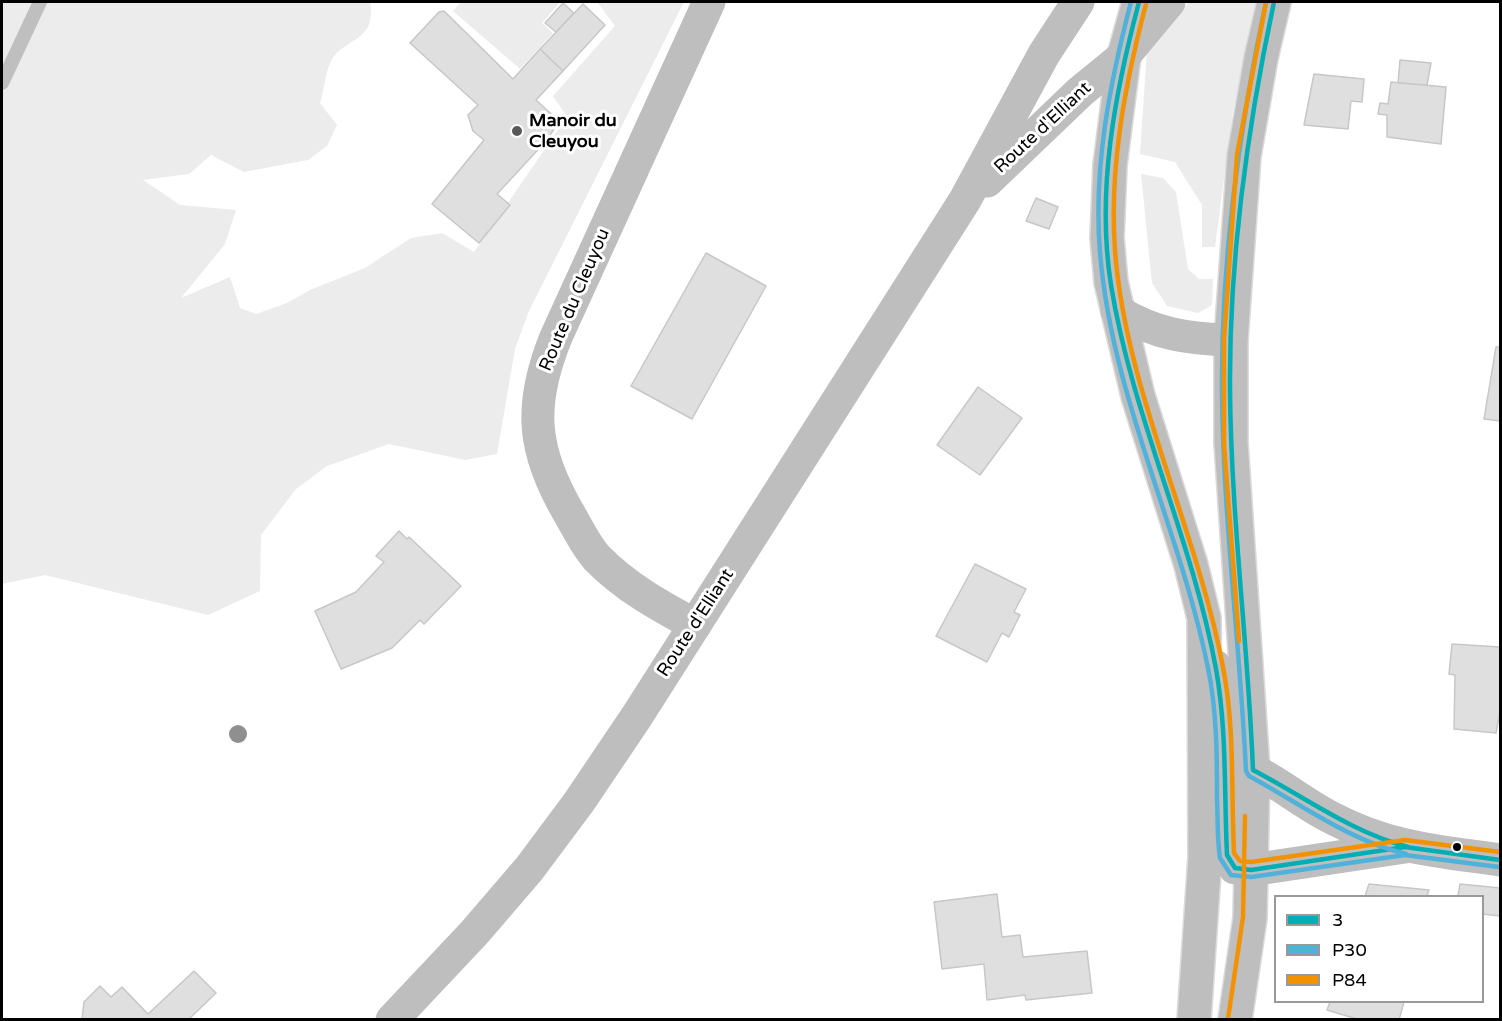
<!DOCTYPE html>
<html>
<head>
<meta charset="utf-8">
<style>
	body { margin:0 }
	#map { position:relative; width:1502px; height:1021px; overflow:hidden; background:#fff; font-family:"Varela Round",sans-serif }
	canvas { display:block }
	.frame { position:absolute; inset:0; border:3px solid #000; pointer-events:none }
	.legend { position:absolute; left:1274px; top:895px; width:210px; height:108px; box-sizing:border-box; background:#fff; border:2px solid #999; margin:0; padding:8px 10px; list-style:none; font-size:18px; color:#000 }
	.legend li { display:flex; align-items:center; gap:12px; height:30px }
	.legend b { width:30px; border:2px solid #999 }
</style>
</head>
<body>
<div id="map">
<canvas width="1502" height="1021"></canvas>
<div class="frame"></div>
<ul class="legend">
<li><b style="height:8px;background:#00aeb3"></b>3</li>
<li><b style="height:8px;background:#50b2da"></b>P30</li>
<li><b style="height:8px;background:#f39200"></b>P84</li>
</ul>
</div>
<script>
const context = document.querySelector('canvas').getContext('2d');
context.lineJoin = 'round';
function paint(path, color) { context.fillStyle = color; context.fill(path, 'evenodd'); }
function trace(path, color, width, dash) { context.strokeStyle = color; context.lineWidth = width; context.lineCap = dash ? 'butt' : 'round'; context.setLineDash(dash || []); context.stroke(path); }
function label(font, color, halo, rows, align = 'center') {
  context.font = font + ' "Varela Round",sans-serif'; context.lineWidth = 6; context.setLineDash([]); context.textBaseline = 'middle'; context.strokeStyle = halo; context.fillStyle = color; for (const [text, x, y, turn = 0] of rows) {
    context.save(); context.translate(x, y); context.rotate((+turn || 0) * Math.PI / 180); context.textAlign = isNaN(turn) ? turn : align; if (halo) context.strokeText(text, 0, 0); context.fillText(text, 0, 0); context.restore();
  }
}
paint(new Path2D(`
	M 2,2 L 370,2 C 377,43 344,37 331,61 C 325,73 324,91 320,103 L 337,125 L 327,146 L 308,160 L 244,172 L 211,155 L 189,174 L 143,180 L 180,205 L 236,210 L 225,244 L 181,298 L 230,277 L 240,308 L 256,314 L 287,303 L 310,290 L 365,268 L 411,238 L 442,233 L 474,252 L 567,117 L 553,96 L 615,26 L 597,2 L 684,2 L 529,311 L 515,349 L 497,454 L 465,460 L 389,444 L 327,466 L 296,489 L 261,535 L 260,591 L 208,615 L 45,575 L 2,584 Z
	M 461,2 L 560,2 L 542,23 L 553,33 L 520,69 L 453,11 Z
	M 1189,2 L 1259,2 L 1233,111 L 1215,247 L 1202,247 L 1202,205 L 1175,162 L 1140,154 L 1147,50 Z
	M 1141,174 L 1163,178 L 1176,192 L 1188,269 L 1199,279 L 1213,279 L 1212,305 L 1198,313 L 1167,306 L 1152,283 Z`), '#ececec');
trace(new Path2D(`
	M 2,83 L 40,2`), '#bfbfbf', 14);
const building = new Path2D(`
	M 563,3 L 574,13 L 556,32 L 545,23 Z
	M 583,4 L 605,25 L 563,71 L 540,49 Z
	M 444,11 L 513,79 L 540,49 L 563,71 L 536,100 L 559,121 L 547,140 L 497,194 L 510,205 L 479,243 L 432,204 L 484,140 L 473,131 L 468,115 L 478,105 L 410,43 L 439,12 Z
	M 1400,60 L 1431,63 L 1427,85 L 1398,83 Z
	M 1314,74 L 1364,79 L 1362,102 L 1351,101 L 1348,129 L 1304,125 Z
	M 1391,82 L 1446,87 L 1441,144 L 1387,137 L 1387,115 L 1378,114 L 1380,103 L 1388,104 Z
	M 1036,198 L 1058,207 L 1049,229 L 1026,221 Z
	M 706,253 L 766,286 L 692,419 L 631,386 Z
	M 1496,347 L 1500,347 L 1500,421 L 1484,419 Z
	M 978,387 L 1022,418 L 980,475 L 937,445 Z
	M 399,531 L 407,539 L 409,537 L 461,586 L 424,624 L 420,620 L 392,648 L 341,669 L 315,611 L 356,592 L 384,562 L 376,556 Z
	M 975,564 L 1026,589 L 1014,612 L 1020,615 L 1009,637 L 1002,633 L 987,662 L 936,636 Z
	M 1452,644 L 1500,647 L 1500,712 L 1496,733 L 1454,729 L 1455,675 L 1449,674 Z
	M 1369,884 L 1429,890 L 1427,896 L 1365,896 Z
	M 1460,884 L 1500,888 L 1500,916 L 1482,914 L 1482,896 L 1458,896 Z
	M 997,894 L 1002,937 L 1020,935 L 1023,957 L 1087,951 L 1092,993 L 1026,1000 L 1025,995 L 987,1000 L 984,964 L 942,969 L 934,902 Z
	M 194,971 L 216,993 L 188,1020 L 82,1019 L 84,1002 L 100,986 L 111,997 L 122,987 L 148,1014 Z
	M 1330,1002 L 1404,1002 L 1399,1020 L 1360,1020 L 1327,1010 Z`);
paint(building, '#dfdfdf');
trace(building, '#c7c7c7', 1.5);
const primary = new Path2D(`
	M 1139,2 L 1124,56 L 1110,165 L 1107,238 L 1111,282 L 1138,396 L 1191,565 L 1204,618 L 1205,857 L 1194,1020
	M 1235,1020 L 1250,918 L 1253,770 L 1231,443 L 1231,340 L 1244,156 L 1261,58 L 1274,2`);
trace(primary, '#dbdbdb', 36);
trace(new Path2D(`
	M 1117,311 C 1155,334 1187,339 1231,340
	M 695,625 C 660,606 625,587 597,558 C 586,546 578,529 570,515 C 532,451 528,406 556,337 L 709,2
	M 1215,666 L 1222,718 L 1227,855 L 1235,868 L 1251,870 L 1405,847
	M 1253,770 C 1281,784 1304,804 1332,818 C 1389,848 1438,851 1500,860`), '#bebebe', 33);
trace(new Path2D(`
	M 987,181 L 1080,92 L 1124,56 L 1169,2
	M 392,1020 L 474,933 L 529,869 L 579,802 L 637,716 L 965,200 L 1044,54 L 1078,2`), '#bebebe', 33);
trace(primary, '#bebebe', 33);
trace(new Path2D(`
	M 1139,2 C 1115,92 1096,191 1111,285 C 1132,416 1192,538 1216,669 C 1227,730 1224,793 1227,855 L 1235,868 L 1251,870 L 1405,847 L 1500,860
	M 1274,2 C 1247,129 1229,259 1230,389 C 1231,516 1248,643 1253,770 C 1305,797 1351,832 1408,847`), '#00aeb3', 4.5);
trace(new Path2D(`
	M 1131,2 C 1110,82 1093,168 1100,252 C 1111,394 1180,529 1208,668 C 1217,711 1217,756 1217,799 C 1218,819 1217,839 1220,858 L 1231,875 L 1251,877 L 1405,855 L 1499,867
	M 1266,2 C 1239,129 1221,259 1222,390 C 1223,517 1240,644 1246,771 L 1249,776 C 1301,804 1348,840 1406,854`), '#50b2da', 4.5);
trace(new Path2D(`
	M 1146,4 C 1125,84 1109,168 1115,250 C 1125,389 1197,529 1223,667 C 1235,728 1231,791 1234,853 L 1240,861 L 1251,862 L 1405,840 L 1500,852
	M 1239,641 L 1224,444 L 1224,339 L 1237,155 L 1266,2
	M 1228,1019 L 1243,917 L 1245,816`), '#f39200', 4.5);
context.fillStyle = '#8f8f8f';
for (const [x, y] of [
	[238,734]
]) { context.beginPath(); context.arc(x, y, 9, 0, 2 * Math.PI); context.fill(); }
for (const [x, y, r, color] of [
	[517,131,6,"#595959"],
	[1457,847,5,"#000"]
]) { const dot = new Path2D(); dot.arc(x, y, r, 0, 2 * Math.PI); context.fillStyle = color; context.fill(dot); trace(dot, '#fff', 2); }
label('bold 18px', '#000', '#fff', [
	["Manoir du",529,121],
	["Cleuyou",529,142]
], 'left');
label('18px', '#000', '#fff', [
	["Route d'Elliant",1043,128,-43],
	["Route du Cleuyou",575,300,-67],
	["Route d'Elliant",696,623,-57]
]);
</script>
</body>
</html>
